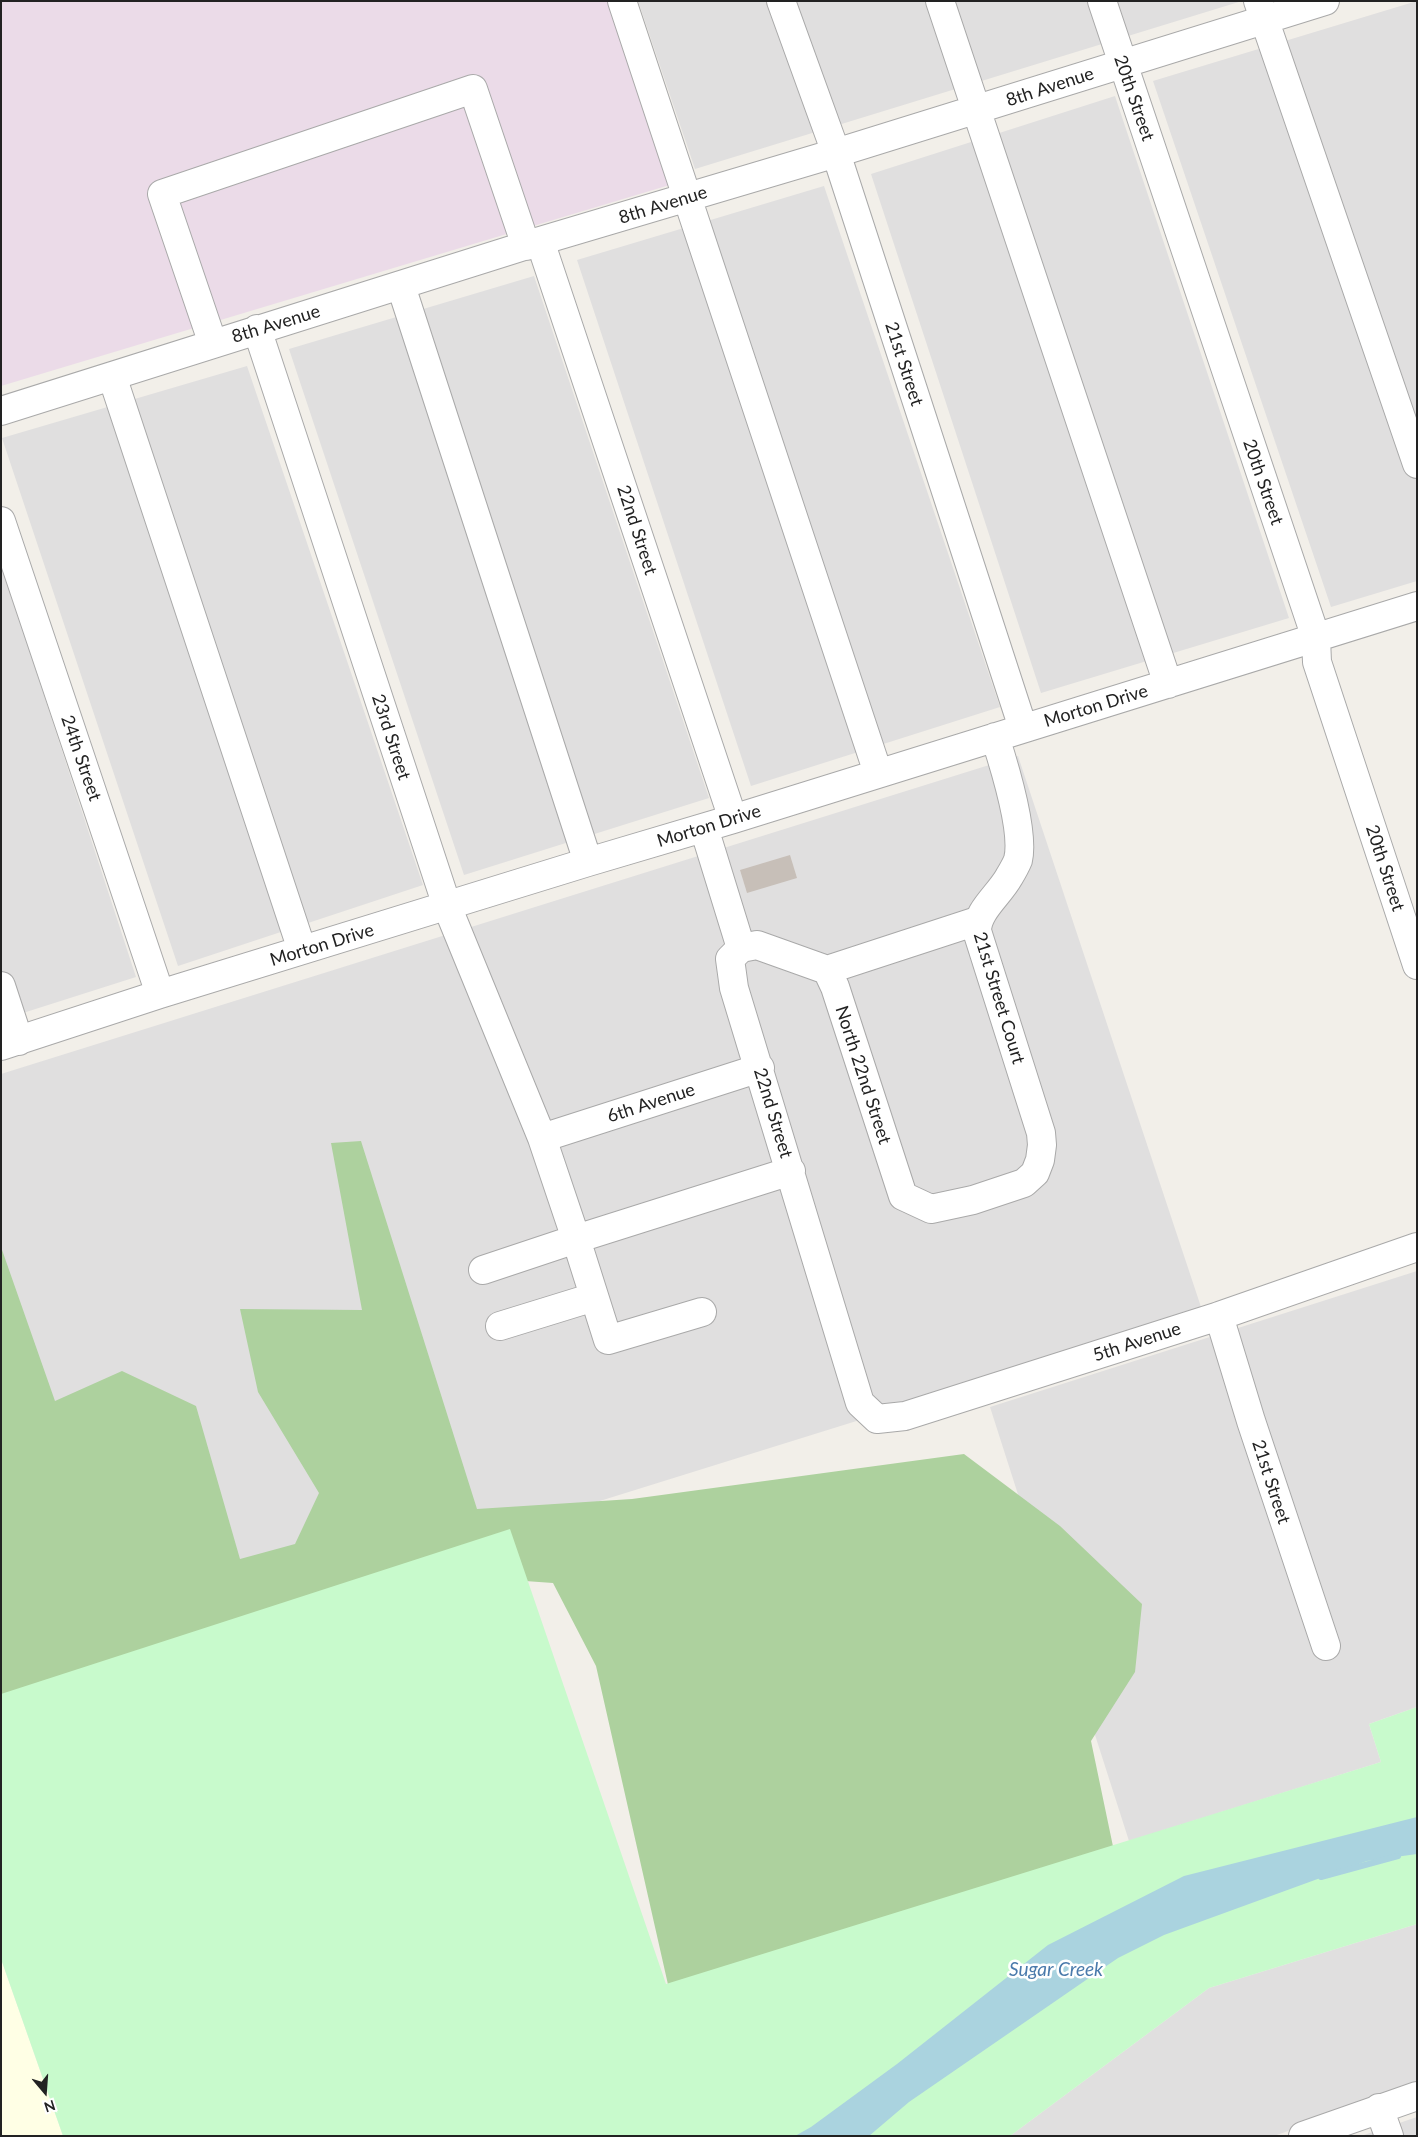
<!DOCTYPE html>
<html>
<head>
<meta charset="utf-8">
<style>
	body { margin:0 }
	#map { position:relative; width:1418px; height:2137px; overflow:hidden; background:#f2efe9; font-family:Lato,sans-serif }
	canvas { display:block }
	.frame { position:absolute; inset:0; border:2px solid #222; pointer-events:none }
	.north { position:absolute; left:20px; top:2067px; width:50px; height:50px; -webkit-text-stroke:4px #fff; paint-order:stroke; rotate:162deg; font-size:14px; font-weight:700; line-height:20px; text-align:center; color:#222 }
	.north::after { content:''; display:block; margin:auto; width:18px; height:22px; background:#222; clip-path:polygon(50% 0,100% 100%,50% 72%,0 100%) }
</style>
</head>
<body>
<div id="map">
<canvas width="1418" height="2137"></canvas>
<div class="frame"></div>
<div class="north">N</div>
</div>
<script>
const context = document.querySelector('canvas').getContext('2d');
context.lineJoin = 'round';
function paint(path, color) { context.fillStyle = color; context.fill(path, 'evenodd'); }
function trace(path, color, width, dash) { context.strokeStyle = color; context.lineWidth = width; context.lineCap = dash ? 'butt' : 'round'; context.setLineDash(dash || []); context.stroke(path); }
function label(font, color, halo, rows, align = 'center') {
  context.font = font + ' Lato,sans-serif'; context.lineWidth = 5; context.setLineDash([]); context.textBaseline = 'middle'; context.strokeStyle = halo; context.fillStyle = color; for (const [text, x, y, turn = 0] of rows) {
    context.save(); context.translate(x, y); context.rotate((+turn || 0) * Math.PI / 180); context.textAlign = isNaN(turn) ? turn : align; if (halo) context.strokeText(text, 0, 0); context.fillText(text, 0, 0); context.restore();
  }
}
paint(new Path2D(`
	M 638,1 L 1242,1 L 695,169 Z
	M 1417,1 L 1417,581 L 1331,607 L 1153,81 Z
	M 1115,96 L 1289,618 L 1041,693 L 871,174 Z
	M 824,186 L 1000,707 L 751,786 L 577,260 Z
	M 534,276 L 709,798 L 464,875 L 289,349 Z
	M 247,366 L 423,885 L 178,966 L 2,438 Z
	M 1,564 L 136,977 L 1,1020 Z
	M 1018,756 L 1203,1313 L 510,1529 L 1,1694 L 1,1074 Z
	M 1417,1271 L 1417,1707 L 1369,1724 L 1381,1762 L 1129,1841 L 990,1407 Z
	M 1417,1924 L 1417,2085 L 1274,2136 L 1010,2136 L 1209,1988 Z
	M 1417,2117 L 1417,2136 L 1361,2136 Z`), '#e0dfdf');
paint(new Path2D(`
	M 1,1 L 611,1 L 673,184 L 1,386 Z`), '#ebdbe8');
paint(new Path2D(`
	M 1,1959 L 63,2136 L 1,2136 Z`), '#ffffe5');
paint(new Path2D(`
	M 361,1141 L 477,1509 L 632,1499 L 964,1454 L 1060,1526 L 1142,1604 L 1135,1672 L 1091,1741 L 1115,1856 L 688,2073 L 596,1666 L 553,1583 L 469,1577 L 1,1720 L 1,1247 L 55,1401 L 122,1371 L 196,1406 L 240,1559 L 295,1544 L 319,1493 L 258,1392 L 240,1309 L 362,1310 L 331,1143 Z`), '#add19e');
paint(new Path2D(`
	M 510,1529 L 666,1984 L 1381,1762 L 1369,1724 L 1417,1707 L 1417,1924 L 1209,1988 L 1010,2136 L 63,2136 L 1,1959 L 1,1694 Z`), '#c8facc');
paint(new Path2D(`
	M 1417,1817 L 1417,1854 L 1367,1861 L 1164,1935 L 1118,1958 L 909,2102 L 869,2136 L 795,2136 L 811,2127 L 897,2064 L 1048,1945 L 1184,1876 Z`), '#aad3df');
trace(new Path2D(`
	M 1321,1877 L 1398,1856`), '#aad3df', 6);
paint(new Path2D(`
	M 790,855 L 797,878 L 747,893 L 740,870 Z`), '#c7bfb8');
const minor = new Path2D(`
	M 622,1 L 878,773
	M 781,1 L 836,153 L 1023,728
	M 940,1 L 1168,684
	M 1102,1 L 1316,638 L 1317,662 L 1417,965
	M 1258,1 L 1417,464
	M 540,241 L 733,819
	M 401,286 L 588,862
	M 257,329 L 447,906 L 542,1138 L 576,1239 L 791,1171
	M 213,344 L 162,194 L 473,89 L 526,246
	M 112,376 L 302,950
	M 1,411 L 540,241 L 836,153 L 1325,1
	M 1,521 L 160,994
	M 704,828 L 741,948 L 730,959 L 734,988 L 860,1403 L 877,1419 L 905,1416 L 1219,1316 L 1417,1247
	M 741,948 L 757,945 L 827,970 L 835,987 L 903,1196 L 931,1209 L 973,1200 L 1024,1183 L 1035,1173 L 1040,1160 L 1042,1145 L 1041,1133 L 977,931 C 977,911 999,895 1009,877 C 1012,872 1016,865 1018,860 C 1025,832 1004,765 995,737
	M 827,970 L 977,921
	M 1,986 L 19,1041
	M 1,1046 L 160,994 L 588,862 L 733,819 L 1417,606
	M 542,1138 L 760,1068
	M 483,1270 L 576,1239 L 608,1340 L 702,1312
	M 1219,1316 L 1251,1421 L 1326,1646
	M 500,1326 L 594,1297
	M 1379,2108 L 1389,2136
	M 1303,2136 L 1417,2096`);
trace(minor, '#a9a9a9', 30);
trace(minor, '#fff', 28);
label('18px', '#222', '#fff', [
	["8th Avenue",1050,87,-18],
	["20th Street",1134,98,71],
	["8th Avenue",663,205,-17],
	["8th Avenue",276,324,-17],
	["21st Street",904,364,72],
	["20th Street",1263,482,71],
	["22nd Street",637,530,72],
	["Morton Drive",1096,706,-17],
	["23rd Street",391,737,72],
	["24th Street",81,758,71],
	["Morton Drive",709,826,-17],
	["20th Street",1385,868,72],
	["Morton Drive",322,945,-17],
	["21st Street Court",999,998,73],
	["North 22nd Street",863,1075,72],
	["6th Avenue",651,1103,-18],
	["22nd Street",773,1113,73],
	["5th Avenue",1137,1342,-18],
	["21st Street",1271,1482,72]
]);
label('italic 19px', '#4a7aab', '#fff', [
	["Sugar Creek",1056,1970]
]);
</script>
</body>
</html>
